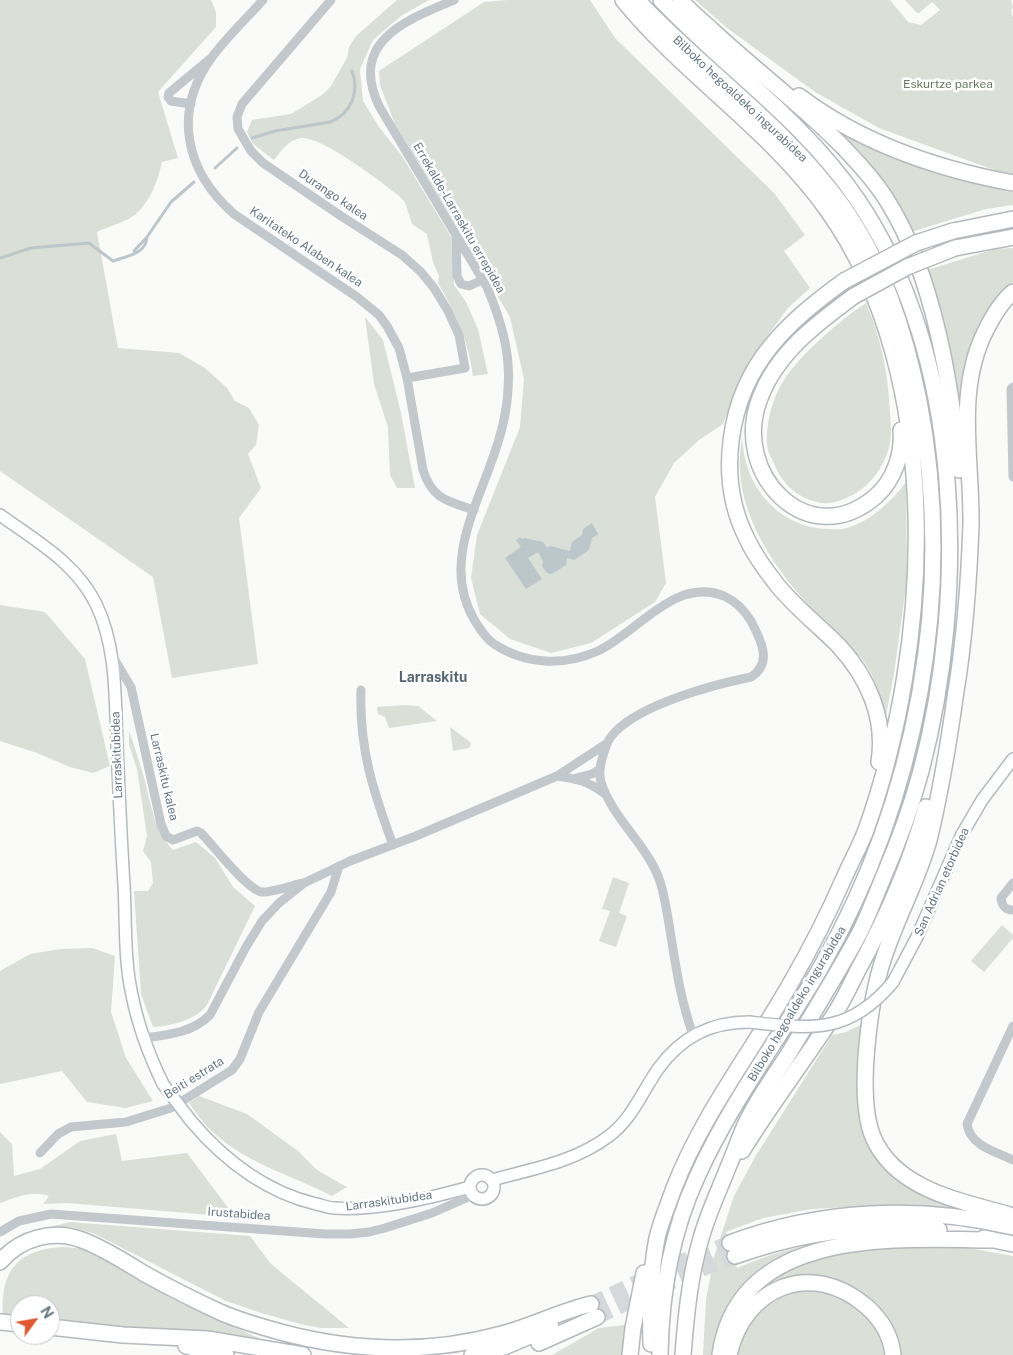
<!DOCTYPE html>
<html>
<head>
<meta charset="utf-8">
<style>
	body { margin:0 }
	#map { position:relative; width:1013px; height:1355px; overflow:hidden; background:#fafaf8; font-family:"Public Sans",sans-serif }
	canvas { display:block }
	.north { position:absolute; left:10px; top:1295px; width:50px; height:50px; box-sizing:border-box; background:#fff; border:1px solid #c1c8cd; border-radius:50%; rotate:58deg; font-size:14px; font-weight:700; line-height:20px; text-align:center; color:#657683 }
	.north::after { content:''; display:block; margin:auto; width:18px; height:22px; background:#e4572e; clip-path:polygon(50% 0,100% 100%,50% 72%,0 100%) }
</style>
</head>
<body>
<div id="map">
<canvas width="1013" height="1355"></canvas>
<div class="north">N</div>
</div>
<script>
const context = document.querySelector('canvas').getContext('2d');
context.lineJoin = 'round';
function paint(path, color) { context.fillStyle = color; context.fill(path, 'evenodd'); }
function trace(path, color, width, dash) { context.strokeStyle = color; context.lineWidth = width; context.lineCap = dash ? 'butt' : 'round'; context.setLineDash(dash || []); context.stroke(path); }
function label(font, color, halo, rows, align = 'center') {
  context.font = font + ' "Public Sans",sans-serif'; context.lineWidth = 5; context.setLineDash([]); context.textBaseline = 'middle'; context.strokeStyle = halo; context.fillStyle = color; for (const [text, x, y, turn = 0] of rows) {
    context.save(); context.translate(x, y); context.rotate((+turn || 0) * Math.PI / 180); context.textAlign = isNaN(turn) ? turn : align; if (halo) context.strokeText(text, 0, 0); context.fillText(text, 0, 0); context.restore();
  }
}
paint(new Path2D(`
	M 0,0 L 211,0 L 216,12 L 216,27 L 158,92 L 178,158 L 162,162 C 158,180 151,200 136,214 C 129,221 107,227 97,232 L 118,348 L 179,353 L 205,368 L 227,388 L 235,401 L 249,408 L 259,425 L 256,445 L 248,454 L 261,488 L 239,518 L 258,664 L 172,678 L 153,577 L 0,471 Z
	M 397,0 L 429,0 L 401,16 L 373,40 L 360,69 L 363,101 L 379,127 L 402,156 L 451,237 L 454,285 L 466,302 L 478,329 L 488,374 L 473,376 C 469,342 455,312 438,283 L 439,276 L 433,262 L 427,234 L 412,224 L 405,202 L 398,195 C 380,181 322,136 301,138 C 288,140 281,151 274,160 L 253,144 L 247,132 L 252,120 L 291,114 L 322,95 L 331,86 L 347,58 L 349,47 L 356,36 Z
	M 508,0 L 590,0 L 615,38 L 774,193 L 805,235 L 784,251 L 810,288 L 788,308 L 769,334 L 747,369 L 732,401 L 723,424 L 699,440 L 674,463 L 655,497 L 666,583 L 655,602 L 591,643 L 551,653 L 510,639 L 480,614 L 471,578 L 477,535 L 520,427 L 524,379 L 510,317 L 395,124 L 380,85 L 379,71 L 484,2 Z
	M 695,0 L 890,0 L 908,22 L 921,25 L 940,10 L 932,2 L 919,13 L 917,13 L 905,0 L 1011,0 L 1013,8 L 1011,10 L 1013,18 L 1013,174 L 997,171 L 879,128 L 815,92 L 727,28 Z
	M 820,119 L 880,151 L 938,174 L 1013,192 L 1013,205 L 986,209 L 911,232 C 893,199 876,165 848,140 C 840,132 829,126 820,119 Z
	M 1013,248 L 1013,282 C 1007,288 1000,294 994,301 C 968,332 964,373 959,411 L 927,270 L 995,249 Z
	M 866,303 C 882,341 888,373 890,413 C 891,425 892,440 888,451 C 883,467 871,484 856,493 C 846,499 829,506 817,502 C 796,497 782,483 774,464 C 772,459 769,454 768,450 C 764,432 771,403 780,387 C 794,359 840,320 866,303 Z
	M 365,317 L 383,340 L 401,413 L 415,488 L 397,488 L 390,475 L 388,427 L 374,384 Z
	M 742,439 C 744,455 747,472 756,486 C 772,513 800,530 832,529 C 836,529 842,530 847,528 C 871,521 891,502 906,482 L 907,579 L 894,674 L 886,715 C 881,696 875,678 864,662 C 854,649 841,639 829,627 C 781,578 728,512 742,439 Z
	M 0,605 L 45,612 L 85,659 L 110,766 L 93,773 L 70,767 L 37,753 L 0,741 Z
	M 405,705 L 418,706 L 437,721 L 389,728 L 385,717 L 378,714 L 377,707 Z
	M 450,727 L 470,742 L 471,744 L 469,748 L 453,751 Z
	M 129,731 C 135,748 140,764 145,781 C 151,805 154,830 173,850 L 196,842 L 215,858 L 233,887 L 255,906 L 207,1005 C 196,1020 171,1026 153,1027 L 141,994 L 134,891 L 148,891 L 153,883 L 151,862 L 143,851 L 147,836 L 137,769 L 129,745 Z
	M 613,877 L 629,883 L 619,913 L 627,916 L 616,947 L 599,941 L 610,911 L 602,909 Z
	M 1002,925 L 1013,935 L 1013,938 L 984,972 L 971,961 Z
	M 92,948 L 115,956 L 111,1012 L 126,1058 L 153,1101 L 126,1108 L 87,1102 L 62,1071 L 0,1084 L 0,971 L 30,954 L 61,949 Z
	M 867,1022 L 860,1115 L 864,1135 L 873,1153 L 888,1171 L 909,1187 L 978,1212 L 892,1205 L 812,1209 L 763,1218 L 726,1232 L 737,1268 C 770,1254 798,1246 832,1240 L 751,1280 L 739,1292 L 728,1309 L 718,1334 L 714,1355 L 703,1355 L 706,1300 L 714,1257 L 734,1196 L 755,1157 L 832,1035 L 846,1032 Z
	M 199,1096 L 247,1114 L 298,1151 L 317,1170 L 347,1187 L 332,1196 C 293,1176 249,1164 216,1135 C 205,1126 197,1114 189,1103 Z
	M 0,1132 L 12,1144 L 14,1176 L 40,1169 L 80,1141 L 116,1134 L 122,1161 L 187,1153 L 235,1217 L 67,1203 L 43,1204 L 49,1196 C 33,1190 16,1197 0,1203 Z
	M 70,1222 L 250,1236 L 271,1264 L 349,1328 L 321,1328 L 300,1324 L 258,1312 L 226,1301 L 95,1234 L 71,1227 L 50,1227 Z
	M 922,1245 L 963,1247 L 1013,1256 L 1013,1355 L 737,1355 L 760,1288 L 789,1268 L 818,1258 L 865,1249 Z
	M 64,1247 L 85,1249 L 108,1261 L 174,1300 L 261,1339 L 50,1320 L 50,1305 L 20,1305 L 20,1317 L 3,1316 C 0,1269 19,1249 64,1247 Z
	M 625,1325 L 622,1355 L 552,1355 L 599,1328 Z`), '#dadfd7');
paint(new Path2D(`
	M 592,523 L 598,534 L 592,538 L 589,550 L 574,560 L 567,558 L 566,565 L 552,574 L 547,573 L 542,566 L 543,561 L 538,552 L 528,558 L 542,579 L 526,589 L 505,558 L 521,547 L 516,540 L 520,537 L 522,539 L 524,538 L 543,542 L 547,548 L 550,546 L 570,551 L 572,542 L 582,535 L 583,529 Z`), '#bbc7cb');
trace(new Path2D(`
	M 252,138 L 275,131 L 330,122 C 351,114 360,92 352,71
	M 215,168 L 237,148
	M 134,251 L 147,237 L 171,202 L 194,182
	M 0,258 L 31,248 L 89,243 L 113,261 C 127,256 146,254 147,237`), '#bbc7cb', 3);
trace(new Path2D(`
	M 591,1304 L 678,1263 L 730,1243
	M 597,1317 L 684,1276 L 735,1256`), '#d5d9db', 15, [15, 8]);
const secondary = new Path2D(`
	M 0,515 C 36,541 76,563 96,604 C 117,647 115,699 117,745 C 119,792 121,839 124,885 C 126,921 124,960 132,995 C 138,1026 149,1055 163,1084
	M 893,982 L 917,937 L 961,836 L 982,800 L 1013,759
	M 191,1121 C 224,1160 266,1192 316,1204 C 322,1205 328,1208 334,1208 C 375,1211 431,1198 470,1187
	M470 1187a12 12 0 1 1 24 0a12 12 0 1 1-24 0Z
	M 492,1180 C 532,1169 575,1162 609,1136 C 632,1119 642,1092 658,1069 C 681,1037 710,1022 749,1022`);
const highway = new Path2D(`
	M 623,0 C 685,76 771,130 828,211 C 946,378 932,645 866,830 C 860,846 851,862 844,878 C 829,912 812,946 793,979 C 754,1049 703,1113 674,1188 C 668,1205 661,1221 657,1238 C 650,1275 650,1306 651,1344
	M 637,0 C 703,70 784,125 841,204 C 883,263 905,331 919,401 C 956,592 917,799 821,967 C 780,1038 730,1103 697,1177 C 671,1233 661,1294 660,1355
	M 661,0 C 726,68 804,121 857,199 C 964,356 968,593 921,771 C 911,808 898,843 883,878 C 875,897 868,916 859,934 C 836,976 811,1017 786,1058 C 772,1079 757,1100 746,1123 C 740,1136 735,1151 729,1165 C 720,1188 709,1211 702,1235 C 690,1274 686,1315 683,1355
	M 680,0 C 690,11 702,21 713,31 C 755,70 802,105 843,147 C 859,164 876,182 888,202 C 933,274 952,386 959,470
	M 799,96 C 861,143 937,169 1013,183
	M 953,231 L 1013,219
	M 955,248 L 1013,237
	M 844,281 C 818,300 792,320 771,346 C 728,398 716,478 747,539 C 755,556 766,571 778,586 C 796,608 818,625 838,645 C 868,677 886,718 879,762
	M 1013,292 C 1001,302 993,316 986,330 C 955,390 972,460 971,525 C 969,580 965,636 956,691 C 949,741 941,791 929,840 C 918,880 897,917 884,957 C 870,998 856,1096 873,1137 C 896,1191 963,1201 1013,1216
	M 854,296 C 816,324 777,353 760,398 C 730,474 809,555 876,496 C 894,480 903,454 901,430
	M 742,1151 C 771,1104 804,1061 834,1015 C 843,1001 850,986 857,972 C 886,919 910,865 926,807
	M 984,1238 L 1013,1244
	M 730,1243 C 821,1209 919,1205 1013,1227
	M 735,1256 C 801,1232 869,1223 939,1230
	M 0,1262 C 20,1238 53,1229 82,1240 C 104,1248 125,1262 145,1274 C 170,1288 194,1300 220,1312 C 240,1321 262,1327 284,1333 C 357,1352 429,1354 502,1334 C 532,1326 561,1311 591,1304
	M 1,1322 L 20,1324
	M 50,1327 L 123,1335 L 207,1339 L 303,1355
	M 539,1343 L 597,1317
	M 186,1346 L 226,1355
	M 472,1355 L 504,1347 L 551,1327
	M 630,1355 L 633,1328 L 644,1273
	M 720,1355 C 738,1226 897,1239 994,1240
	M 729,1355 C 744,1287 811,1259 866,1306 C 881,1319 891,1335 893,1355`);
trace(secondary, '#b3babf', 14);
trace(highway, '#b4b9bd', 18);
trace(new Path2D(`
	M 263,0 C 246,19 227,37 212,57 C 172,112 185,171 234,214 L 357,297 L 379,315 L 387,326 L 399,348 L 407,378 L 423,470 C 432,499 447,501 474,510
	M 331,0 L 242,104 L 237,117 L 238,129 L 251,151 L 263,163 L 341,216 L 402,255 L 421,272 L 434,288 L 448,311 L 459,335 L 465,368 L 407,378
	M 454,0 C 404,21 349,42 379,106 L 487,287 C 501,321 511,353 508,389 C 507,415 500,439 491,463 C 473,514 443,568 475,621 C 480,629 486,639 494,644 C 526,665 564,666 598,651 C 637,633 675,576 724,596 C 735,601 745,611 751,621 C 761,640 773,663 751,677 C 712,685 642,704 615,732 C 607,740 605,749 602,759 C 600,766 599,775 601,782 C 612,817 644,842 658,876 C 664,890 666,908 669,924 C 675,961 680,999 693,1035
	M 191,104 L 171,101 L 168,97 L 169,93 L 210,59
	M 456,236 L 457,276 L 461,284 L 469,286 L 482,280
	M 1013,387 L 1011,389 L 1013,477
	M 113,657 L 131,687 L 161,824 L 166,836 L 173,840 L 197,831 L 201,833 C 213,845 247,890 262,892 C 269,893 294,885 303,883
	M 361,690 C 359,748 373,791 393,845
	M 557,776 C 578,779 588,781 605,794
	M 576,778 L 592,774 L 600,769
	M 1013,883 L 1001,898 C 1002,906 1005,910 1013,910
	M 1013,1026 L 967,1124 C 970,1146 996,1152 1013,1160
	M 143,1038 C 167,1035 192,1033 210,1015 L 246,947 L 262,921 L 279,903 L 304,883 L 350,861 L 416,836 L 557,776 L 606,744
	M 40,1153 L 58,1134 L 71,1127 L 126,1122 L 171,1108 L 232,1070 L 240,1059 L 259,1012 L 331,892 L 339,866
	M 0,1232 L 19,1221 L 51,1214 L 325,1234 L 350,1234 L 369,1232 L 385,1228 L 432,1213 L 473,1195`), '#c3c8cc', 9);
trace(secondary, '#fff', 11);
trace(highway, '#fff', 15);
const secondaryBridge = new Path2D(`
	M 749,1022 C 811,1029 849,1035 893,982
	M 163,1084 L 191,1121`);
const highwayBridge = new Path2D(`
	M 844,281 L 916,243 L 953,231
	M 854,296 L 907,267 L 955,248`);
trace(secondaryBridge, '#b3babf', 14, []);
trace(highwayBridge, '#b4b9bd', 18, []);
trace(secondaryBridge, '#fff', 11);
trace(highwayBridge, '#fff', 15);
label('12px', '#687a64', '#fff', [
	["Eskurtze parkea",948,84]
]);
label('12px', '#657683', '#fff', [
	["Bilboko hegoaldeko ingurabidea",740,99,43],
	["Durango kalea",333,195,34],
	["Errekalde-Larraskitu errepidea",459,218,60],
	["Karitateko Alaben kalea",306,247,34],
	["Larraskitubidea",117,755,-92],
	["Larraskitu kalea",164,777,77],
	["San Adrian etorbidea",942,882,-66],
	["Bilboko hegoaldeko ingurabidea",797,1004,-59],
	["Beiti estrata",194,1078,-32],
	["Larraskitubidea",389,1201,-8],
	["Irustabidea",239,1214,4]
]);
label('bold 14px', '#57646e', '#fff', [
	["Larraskitu",433,678]
]);
</script>
</body>
</html>
